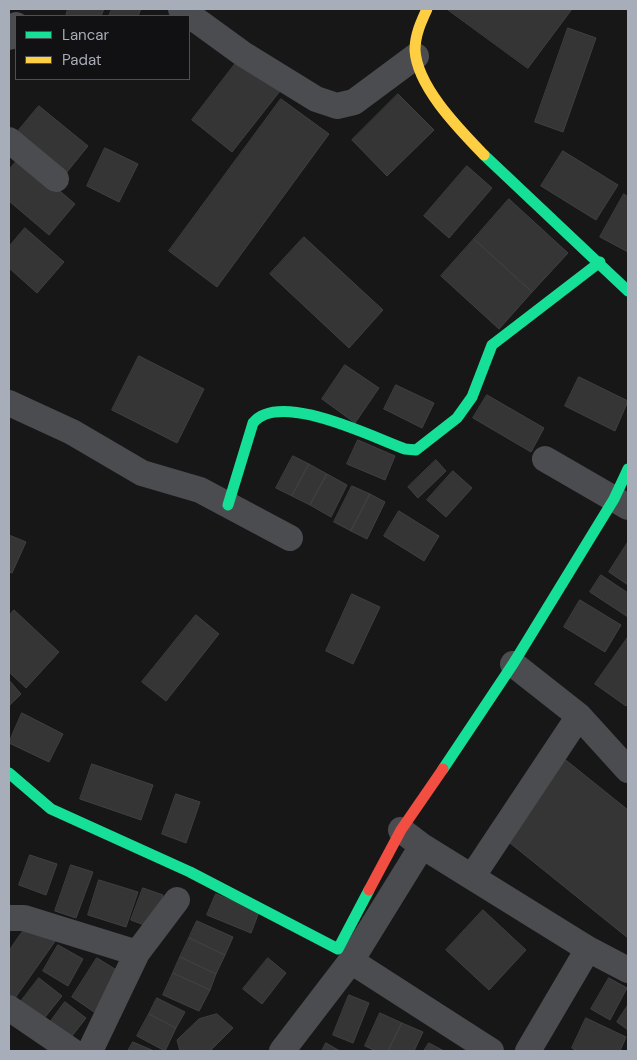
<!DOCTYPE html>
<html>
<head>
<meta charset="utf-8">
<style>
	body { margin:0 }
	#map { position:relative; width:637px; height:1060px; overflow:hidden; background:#171717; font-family:"DM Sans",sans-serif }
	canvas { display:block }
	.frame { position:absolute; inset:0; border:10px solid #a7adb9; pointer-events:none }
	.legend { position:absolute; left:15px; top:15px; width:175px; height:65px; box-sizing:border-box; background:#111113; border:1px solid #4d4f55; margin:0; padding:6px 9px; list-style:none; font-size:15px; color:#a7adb9 }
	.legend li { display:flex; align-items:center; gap:10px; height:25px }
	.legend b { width:25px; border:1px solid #4d4f55 }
</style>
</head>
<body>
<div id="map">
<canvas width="637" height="1060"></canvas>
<div class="frame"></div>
<ul class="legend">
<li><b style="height:6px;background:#16e098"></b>Lancar</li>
<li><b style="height:6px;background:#ffcf43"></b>Padat</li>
</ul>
</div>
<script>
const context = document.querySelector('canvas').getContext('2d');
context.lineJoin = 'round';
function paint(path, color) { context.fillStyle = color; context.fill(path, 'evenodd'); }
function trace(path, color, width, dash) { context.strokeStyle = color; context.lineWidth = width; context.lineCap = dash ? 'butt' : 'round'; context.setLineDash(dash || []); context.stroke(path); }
const building = new Path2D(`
	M 68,9 L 104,9 L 101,16 L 66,16 Z
	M 112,9 L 141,9 L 138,16 L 109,16 Z
	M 447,9 L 572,9 L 528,68 Z
	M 568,28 L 596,38 L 563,132 L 535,122 Z
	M 239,59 L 280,91 L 232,152 L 192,120 Z
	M 398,94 L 434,130 L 387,176 L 352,140 Z
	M 281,99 L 329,134 L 217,287 L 169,251 Z
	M 39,106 L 88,146 L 63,177 L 14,136 Z
	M 105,148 L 138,164 L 119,202 L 87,186 Z
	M 563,151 L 618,185 L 596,220 L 541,186 Z
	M 20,157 L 75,204 L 49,235 L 9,201 L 9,170 Z
	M 467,166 L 492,188 L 449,238 L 424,216 Z
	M 624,194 L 628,197 L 628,252 L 600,237 Z
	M 509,199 L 568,253 L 532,292 L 474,239 Z
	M 25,228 L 64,262 L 37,293 L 9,268 L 9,247 Z
	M 304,237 L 383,310 L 349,348 L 270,274 Z
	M 474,239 L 532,292 L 499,329 L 441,276 Z
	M 139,356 L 204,389 L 177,443 L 112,410 Z
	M 345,365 L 379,388 L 355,423 L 322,399 Z
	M 579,377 L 628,401 L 615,431 L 565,406 Z
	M 396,385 L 434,403 L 422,428 L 384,409 Z
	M 487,395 L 544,428 L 531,452 L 473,418 Z
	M 358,440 L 395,456 L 385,480 L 347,464 Z
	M 293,456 L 309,464 L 292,496 L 276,488 Z
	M 436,460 L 446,471 L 418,498 L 408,487 Z
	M 309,464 L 327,474 L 310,505 L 292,496 Z
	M 453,471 L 472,488 L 446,517 L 427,500 Z
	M 327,474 L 347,485 L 331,517 L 310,505 Z
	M 352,486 L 370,494 L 351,531 L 334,522 Z
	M 370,494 L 385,502 L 367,539 L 351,531 Z
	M 399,511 L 439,536 L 424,561 L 384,536 Z
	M 9,535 L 26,542 L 12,573 L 9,572 Z
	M 628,542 L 628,585 L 609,572 Z
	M 601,575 L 628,593 L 628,617 L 590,592 Z
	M 352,594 L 380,607 L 353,664 L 326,651 Z
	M 580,600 L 621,625 L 605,652 L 564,627 Z
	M 14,610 L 59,652 L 26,688 L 9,672 L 9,616 Z
	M 196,615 L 219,634 L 166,701 L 142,682 Z
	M 628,637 L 628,703 L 626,706 L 595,684 Z
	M 9,680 L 21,694 L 9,706 Z
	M 22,713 L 63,734 L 49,762 L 9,743 Z
	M 562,757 L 628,810 L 628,938 L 510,843 Z
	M 92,764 L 153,785 L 141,820 L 80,799 Z
	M 176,794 L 200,802 L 186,843 L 162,834 Z
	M 30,855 L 57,864 L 46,895 L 19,885 Z
	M 71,865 L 93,872 L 76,918 L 55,911 Z
	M 99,880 L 138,892 L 126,927 L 88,915 Z
	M 143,888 L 163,895 L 152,928 L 131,920 Z
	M 216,894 L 259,912 L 251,933 L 207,915 Z
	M 483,910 L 526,950 L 489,990 L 446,950 Z
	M 30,921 L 56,940 L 15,998 L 9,994 L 9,951 Z
	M 197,921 L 233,937 L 225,955 L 189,938 Z
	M 189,938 L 225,955 L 216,974 L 180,957 Z
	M 58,945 L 83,959 L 68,986 L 43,971 Z
	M 180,957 L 216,974 L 210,990 L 173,973 Z
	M 97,958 L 123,974 L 97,1014 L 72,997 Z
	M 268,958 L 286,973 L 262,1004 L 243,989 Z
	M 173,973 L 210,990 L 199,1011 L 163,995 Z
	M 39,978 L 62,996 L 42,1021 L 19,1004 Z
	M 609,978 L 627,988 L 610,1020 L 591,1009 Z
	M 349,995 L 369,1003 L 353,1043 L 333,1035 Z
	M 157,998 L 185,1012 L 176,1028 L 149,1014 Z
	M 65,1002 L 86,1018 L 69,1040 L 48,1025 Z
	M 628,1005 L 628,1030 L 617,1022 Z
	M 380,1013 L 402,1023 L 388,1051 L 376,1051 L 365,1046 Z
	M 149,1014 L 176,1028 L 165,1051 L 137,1036 Z
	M 217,1014 L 233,1028 L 210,1051 L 180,1051 L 177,1040 L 199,1019 Z
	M 586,1018 L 626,1037 L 620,1051 L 577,1051 L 572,1048 Z
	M 402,1023 L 423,1032 L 414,1051 L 388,1051 Z
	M 133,1042 L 154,1051 L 128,1051 Z
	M 326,1043 L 340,1051 L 322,1051 Z
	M 429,1043 L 444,1051 L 424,1051 Z`);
paint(building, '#353536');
trace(building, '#3f4043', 1);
trace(new Path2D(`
	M 181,9 L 243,54 L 316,99 L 337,106 L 354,102 L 416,56
	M 9,37 L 16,25
	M 9,140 L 56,179
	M 9,403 L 72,432 L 142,473 L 200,490 L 290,538
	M 545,459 L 628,507
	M 513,664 L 579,716 L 628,770
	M 401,830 L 422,846 L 588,949 L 628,970
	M 472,877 L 579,716
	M 9,918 L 24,918 L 137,953
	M 351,961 L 491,1051
	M 9,1008 L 72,1051
	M 90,1051 L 137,953 L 177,900
	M 282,1051 L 351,961 L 422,846
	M 528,1051 L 588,949`), '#4b4c50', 26);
trace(new Path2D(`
	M 484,155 L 628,291
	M 228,505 L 253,423 C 279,390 372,437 405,449 L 416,450 L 457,418 L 472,397 L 492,345 L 600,262
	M 443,769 L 513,664 L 614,499 L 628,469
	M 9,773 L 51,809 L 190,872 L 338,949 L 369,890`), '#16e098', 11);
trace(new Path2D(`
	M 427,9 C 421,22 415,35 415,50 C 417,87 460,130 484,155`), '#ffcf43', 11);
trace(new Path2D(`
	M 369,890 L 401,830 L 443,769`), '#f24e42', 11);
</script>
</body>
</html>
